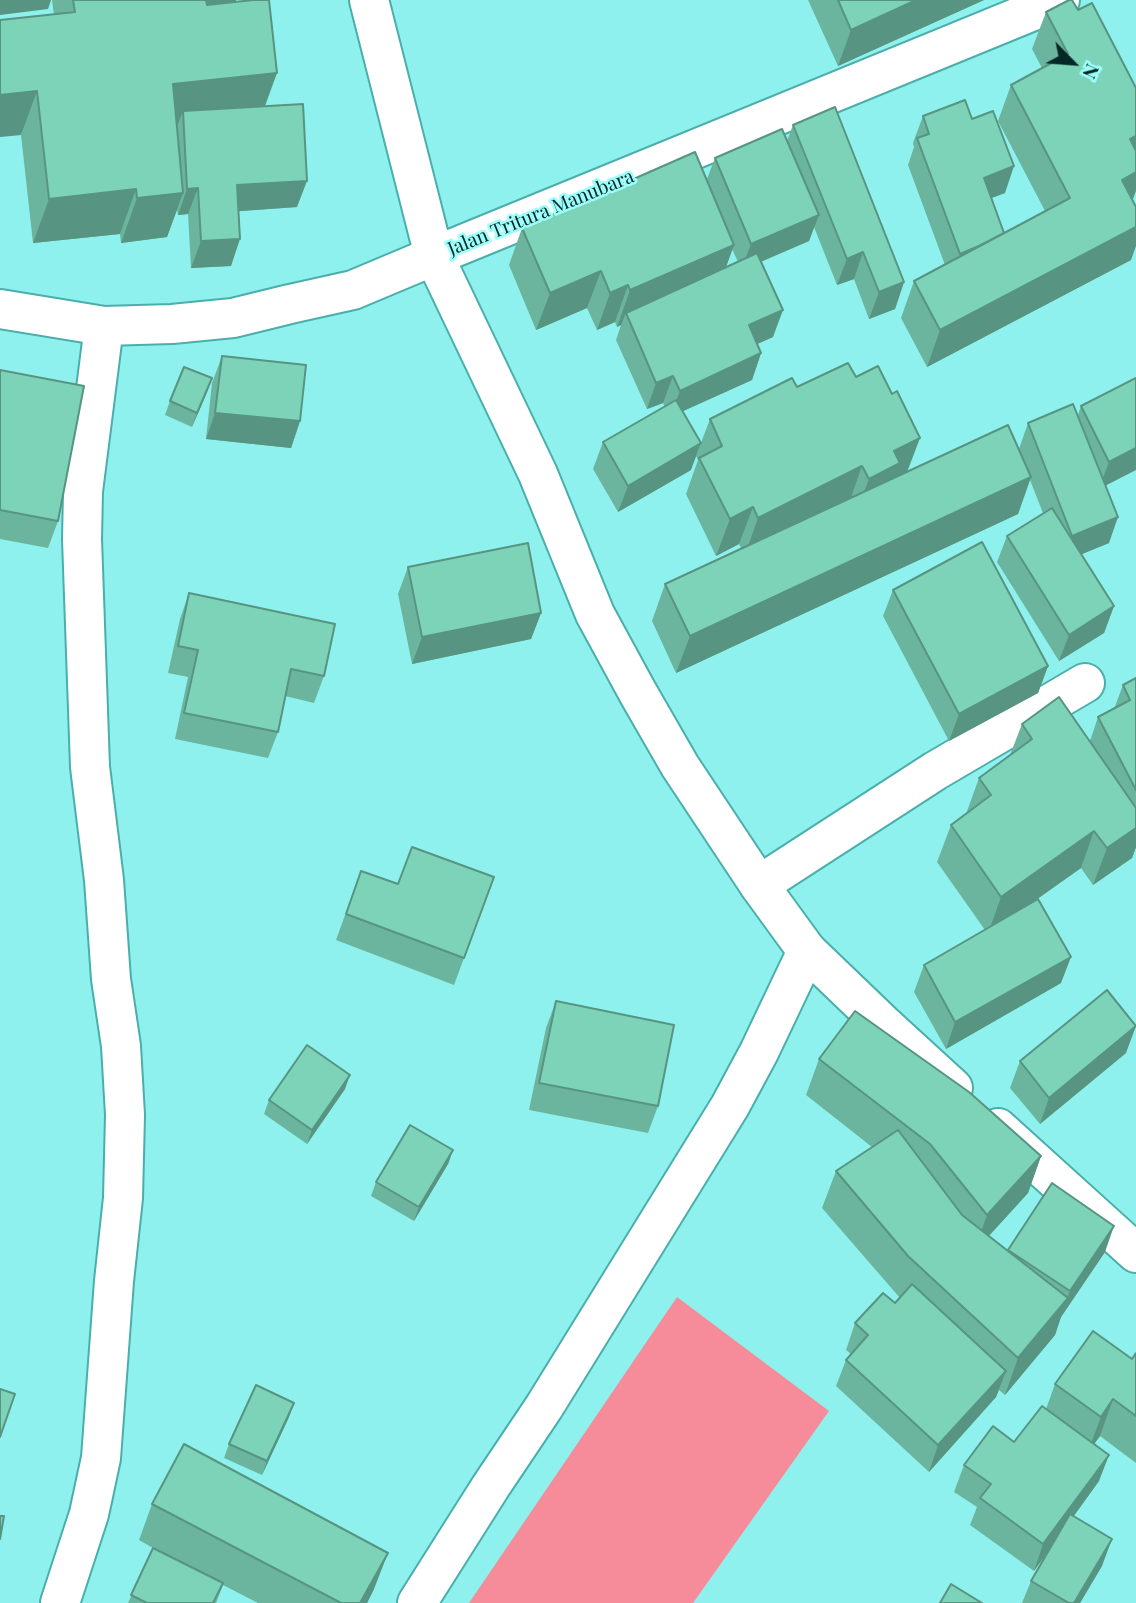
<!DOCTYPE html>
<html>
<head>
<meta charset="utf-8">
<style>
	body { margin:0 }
	#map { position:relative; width:1136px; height:1603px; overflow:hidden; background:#8ff1ed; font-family:"Playfair Display",serif }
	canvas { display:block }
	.north { position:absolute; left:1038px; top:28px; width:70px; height:70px; -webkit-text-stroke:5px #9dfffb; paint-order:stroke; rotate:115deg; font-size:19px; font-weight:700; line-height:28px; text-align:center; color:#062726 }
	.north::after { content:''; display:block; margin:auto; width:24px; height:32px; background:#062726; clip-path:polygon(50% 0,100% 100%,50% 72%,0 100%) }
</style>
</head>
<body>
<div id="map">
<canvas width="1136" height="1603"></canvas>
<div class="north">N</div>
</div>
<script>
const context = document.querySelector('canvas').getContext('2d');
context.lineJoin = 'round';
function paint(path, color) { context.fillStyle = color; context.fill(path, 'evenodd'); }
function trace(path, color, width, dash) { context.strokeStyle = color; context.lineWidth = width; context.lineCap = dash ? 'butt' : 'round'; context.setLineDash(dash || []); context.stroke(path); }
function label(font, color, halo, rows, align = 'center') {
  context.font = font + ' "Playfair Display",serif'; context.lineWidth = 5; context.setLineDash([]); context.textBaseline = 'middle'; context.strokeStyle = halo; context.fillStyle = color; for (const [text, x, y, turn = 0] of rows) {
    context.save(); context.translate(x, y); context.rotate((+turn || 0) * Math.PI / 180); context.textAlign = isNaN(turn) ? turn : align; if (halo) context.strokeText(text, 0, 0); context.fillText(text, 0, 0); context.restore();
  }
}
paint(new Path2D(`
	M 677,1297 L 829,1411 L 693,1603 L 469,1603 Z`), '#f68c9a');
const minor = new Path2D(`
	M 434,256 L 1060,0
	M 759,885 L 935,771 L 1085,683
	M 807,951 L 882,1023 L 953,1088
	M 998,1128 L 1136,1253
	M 60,1603 L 89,1514 L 101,1458 L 114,1281 L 123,1198 L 125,1115 L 121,1046 L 111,979 L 104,880 L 90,767 L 82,539 L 83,491 L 104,326`);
const tertiary = new Path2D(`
	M 369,0 L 434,256 L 538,474 L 595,614 L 638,693 L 680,766 L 759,885 L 807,951 L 759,1052 L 730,1106 L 544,1407 L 491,1486 L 417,1603
	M 0,309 L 104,326 L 172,324 L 233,318 L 290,304 L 353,290 L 434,256`);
trace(minor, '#4aaeab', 42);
trace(tertiary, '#4aaeab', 42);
trace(minor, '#fff', 38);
trace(tertiary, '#fff', 38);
paint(new Path2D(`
	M 52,0 L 236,0 L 236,2 L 265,106 L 297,207 L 239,211 L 231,266 L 191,268 L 188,214 L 178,215 L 177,210 L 167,237 L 121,243 L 120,234 L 33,243 L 21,135 L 54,15 Z
	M 808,0 L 984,0 L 838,66 Z
	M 1069,0 L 1133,200 L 1131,260 L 927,367 L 901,318 L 914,281 L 945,265 L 908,165 L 914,147 L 913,143 L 923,116 L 1005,193 L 992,198 L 1004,233 L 1045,211 L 998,121 L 1011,85 L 1042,68 L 1032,49 L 1046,12 Z
	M 793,125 L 904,282 L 895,309 L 869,319 L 854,279 L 837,285 L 814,227 L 809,241 L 761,262 L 773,337 L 757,344 L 761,353 L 752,380 L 683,411 L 691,470 L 618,512 L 593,469 L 603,442 L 665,407 L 663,403 L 647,409 L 616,340 L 621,325 L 617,327 L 615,322 L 597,330 L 587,308 L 536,330 L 509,265 L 522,228 L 707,179 L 715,158 L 787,141 ZM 732,249 L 738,262 L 726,267 Z
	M 222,356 L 300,421 L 291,448 L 206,439 L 212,383 Z
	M 0,370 L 58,521 L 48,548 L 0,539 Z
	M 1136,378 L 1106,485 L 1109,543 L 1081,554 L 1114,606 L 1104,633 L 1059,661 L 997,562 L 1007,536 L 1043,513 L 1030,480 L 1018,514 L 676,673 L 652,621 L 665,584 L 741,548 L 739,544 L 716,556 L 686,494 L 698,460 L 696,456 L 710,419 L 797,387 L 908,471 L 1019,449 L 1028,423 L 1078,415 L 1081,406 Z
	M 207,392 L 192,427 L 165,415 L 170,401 Z
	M 408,567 L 541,613 L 531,639 L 412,664 L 398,594 Z
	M 893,590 L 1048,666 L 1038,693 L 949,741 L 883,616 Z
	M 189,593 L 324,676 L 314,703 L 285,696 L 278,732 L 268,758 L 175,739 L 188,677 L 168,673 L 180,619 Z
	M 1136,678 L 1136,847 L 1132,858 L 1093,885 L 1081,868 L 1027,906 L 1061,983 L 946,1049 L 914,992 L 924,965 L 985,930 L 937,862 L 951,825 L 966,814 L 979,778 L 1010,755 L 1022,724 L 1090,741 L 1098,717 L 1114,709 L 1123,685 Z
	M 361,871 L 398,884 L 494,877 L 454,985 L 336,940 Z
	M 556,1001 L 658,1106 L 648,1133 L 529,1110 L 546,1028 Z
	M 1126,1053 L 1040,1124 L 1010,1088 L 1020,1061 Z
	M 819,1059 L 1041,1156 L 1028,1193 L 989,1236 L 1007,1250 L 1105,1252 L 1061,1317 L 1055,1335 L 1005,1395 L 999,1390 L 996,1397 L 929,1472 L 836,1386 L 846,1360 L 851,1354 L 846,1350 L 855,1323 L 895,1303 L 900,1298 L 822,1208 L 836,1171 L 872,1147 L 806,1095 Z
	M 345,1089 L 307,1144 L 264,1114 L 269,1100 Z
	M 453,1150 L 448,1164 L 414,1221 L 371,1196 L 376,1182 Z
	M 1136,1353 L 1136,1463 L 1100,1436 L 1094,1444 L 1099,1481 L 1073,1517 L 1102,1566 L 1080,1603 L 1022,1603 L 1031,1581 L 1047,1552 L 1034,1571 L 970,1525 L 977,1507 L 954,1492 L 964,1465 L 1014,1442 L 1046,1409 L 1055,1384 L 1132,1359 Z
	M 289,1417 L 262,1475 L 224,1458 L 229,1444 Z
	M 152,1504 L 374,1589 L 367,1603 L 258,1603 L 223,1585 L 216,1603 L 128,1603 L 153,1548 L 139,1540 Z`), '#6bb59e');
paint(new Path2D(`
	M 0,0 L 51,0 L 48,9 L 0,15 Z
	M 198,0 L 236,0 L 229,21 Z
	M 916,0 L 984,0 L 838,66 L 851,30 Z
	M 277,73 L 261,117 L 183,111 L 177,126 L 173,84 Z
	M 37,91 L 21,135 L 0,137 L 0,95 Z
	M 1136,136 L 1136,165 L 1130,139 Z
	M 1014,166 L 1005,193 L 974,204 L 984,178 Z
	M 1136,172 L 1136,191 L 1131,204 L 1122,180 Z
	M 307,181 L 297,207 L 228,212 L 237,185 Z
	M 198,188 L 188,214 L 178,215 L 187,189 Z
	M 136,189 L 120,234 L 33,243 L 49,199 Z
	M 183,193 L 167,237 L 121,243 L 137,198 Z
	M 819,215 L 809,241 L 741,270 L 751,244 Z
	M 1136,227 L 1136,246 L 1131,260 L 927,367 L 940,330 Z
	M 240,239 L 231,266 L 191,268 L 201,241 Z
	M 734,245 L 721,281 L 626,313 L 621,325 L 617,327 L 630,290 Z
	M 863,252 L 854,279 L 837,285 L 847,259 Z
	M 601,271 L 587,308 L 536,330 L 550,293 Z
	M 904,282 L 895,309 L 869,319 L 879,292 Z
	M 628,285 L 615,322 L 597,330 L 610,293 Z
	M 783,310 L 773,337 L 739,352 L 749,325 Z
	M 761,353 L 752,380 L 670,417 L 680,391 Z
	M 673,376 L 663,403 L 647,409 L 656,383 Z
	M 212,378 L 207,392 L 192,427 L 197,413 Z
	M 215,413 L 300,421 L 291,448 L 206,439 Z
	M 920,438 L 906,475 L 855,516 L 869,479 L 894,451 Z
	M 701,443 L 691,470 L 618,512 L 628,486 Z
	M 1136,448 L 1136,470 L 1099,489 L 1109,462 Z
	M 862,466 L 849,503 L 745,555 L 758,518 Z
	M 1031,477 L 1018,514 L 676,673 L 690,636 Z
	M 753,507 L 739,544 L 716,556 L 730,519 Z
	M 1118,517 L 1109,543 L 1063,562 L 1072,536 Z
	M 1114,606 L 1104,633 L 1059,661 L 1069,635 Z
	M 541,613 L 531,639 L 412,664 L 422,637 Z
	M 1048,666 L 1038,693 L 949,741 L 959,714 Z
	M 1136,828 L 1136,847 L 1132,858 L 1093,885 L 1107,848 Z
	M 1094,831 L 1081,868 L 988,934 L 1001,897 Z
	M 1071,957 L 1061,983 L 946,1049 L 955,1022 Z
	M 1136,1026 L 1126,1053 L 1040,1124 L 1049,1098 Z
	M 350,1075 L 345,1089 L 307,1144 L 312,1130 Z
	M 453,1150 L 448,1164 L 414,1221 L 419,1207 Z
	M 1041,1156 L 1028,1193 L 974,1252 L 987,1215 Z
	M 1114,1226 L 1105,1252 L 1061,1317 L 1055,1335 L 1005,1395 L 1018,1358 L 1067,1299 L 1070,1291 Z
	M 1006,1371 L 996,1397 L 929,1472 L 938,1445 Z
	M 1113,1399 L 1100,1436 L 1087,1454 L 1101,1417 Z
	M 294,1403 L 289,1417 L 262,1475 L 267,1461 Z
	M 1109,1455 L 1099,1481 L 1034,1571 L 1043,1544 Z
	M 1112,1539 L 1102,1566 L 1080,1603 L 1074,1603 Z
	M 388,1553 L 374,1589 L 367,1603 L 360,1603 Z`), '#579481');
const building = new Path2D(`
	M 73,0 L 206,0 L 207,5 L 253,0 L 269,0 L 277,73 L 173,84 L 183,193 L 137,198 L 136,189 L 49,199 L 37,91 L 0,95 L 0,20 L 75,12 Z
	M 838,0 L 916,0 L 851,30 Z
	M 1069,0 L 1072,0 L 1078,10 L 1092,3 L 1136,88 L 1136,136 L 1130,139 L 1136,151 L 1136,172 L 1122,180 L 1136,207 L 1136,227 L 940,330 L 914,281 L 1070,198 L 1011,85 L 1068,54 L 1046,12 Z
	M 965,100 L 972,119 L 993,111 L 1014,166 L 984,178 L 1004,233 L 979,246 L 960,254 L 917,138 L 929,134 L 923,116 Z
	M 303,104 L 307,181 L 237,185 L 240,239 L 201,241 L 198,188 L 187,189 L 183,111 Z
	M 835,107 L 904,282 L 879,292 L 863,252 L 847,259 L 793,125 Z
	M 782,129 L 819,215 L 751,244 L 715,158 Z
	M 695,152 L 734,245 L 630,290 L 628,285 L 610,293 L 601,271 L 550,293 L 522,228 Z
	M 757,253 L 783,310 L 749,325 L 761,353 L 680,391 L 673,376 L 656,383 L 626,313 Z
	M 222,356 L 306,365 L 300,421 L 215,413 Z
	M 848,363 L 856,377 L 878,366 L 892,394 L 897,391 L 920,438 L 894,451 L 900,463 L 869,479 L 862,466 L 758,518 L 753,507 L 730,519 L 699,458 L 722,446 L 710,419 L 792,378 L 797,387 Z
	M 184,367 L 212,378 L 197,413 L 170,401 Z
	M 0,370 L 84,386 L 58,521 L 0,510 Z
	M 1136,378 L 1136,448 L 1109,462 L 1081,406 Z
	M 676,400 L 701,443 L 628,486 L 603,442 Z
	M 1073,404 L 1118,517 L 1072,536 L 1028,423 Z
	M 1008,425 L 1031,477 L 690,636 L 665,584 Z
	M 1052,508 L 1114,606 L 1069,635 L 1007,536 Z
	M 982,542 L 1048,666 L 959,714 L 893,590 Z
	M 528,543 L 541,613 L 422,637 L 408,567 Z
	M 189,593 L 335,624 L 324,676 L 291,669 L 278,732 L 184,713 L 198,650 L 178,646 Z
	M 1136,678 L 1136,790 L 1098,717 L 1130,700 L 1123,685 Z
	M 1059,697 L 1136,808 L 1136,828 L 1107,848 L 1094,831 L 1001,897 L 951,825 L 991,795 L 979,778 L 1032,739 L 1022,724 Z
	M 412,847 L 494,877 L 464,958 L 346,914 L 361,871 L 398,884 Z
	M 1038,899 L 1071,957 L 955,1022 L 924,965 Z
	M 1107,990 L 1136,1026 L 1049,1098 L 1020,1061 Z
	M 556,1001 L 674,1025 L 658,1106 L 539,1083 Z
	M 855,1011 L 969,1092 L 1041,1156 L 987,1215 L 930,1144 L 819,1059 Z
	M 307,1045 L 350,1075 L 312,1130 L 269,1100 Z
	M 410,1125 L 453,1150 L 419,1207 L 376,1182 Z
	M 898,1130 L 962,1215 L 1068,1298 L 1018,1358 L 908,1256 L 836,1171 Z
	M 1052,1183 L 1114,1226 L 1070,1291 L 1008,1250 Z
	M 912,1284 L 1006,1371 L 938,1445 L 846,1360 L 868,1335 L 855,1323 L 883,1293 L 895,1303 Z
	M 1093,1331 L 1132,1359 L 1136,1353 L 1136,1416 L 1113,1399 L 1101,1417 L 1055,1384 Z
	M 256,1385 L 294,1403 L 267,1461 L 229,1444 Z
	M 0,1389 L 15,1394 L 0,1437 Z
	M 1042,1406 L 1109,1455 L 1043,1544 L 980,1498 L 991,1484 L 964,1465 L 993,1426 L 1014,1442 Z
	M 184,1444 L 388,1553 L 360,1603 L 341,1603 L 152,1504 Z
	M 1070,1514 L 1112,1539 L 1074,1603 L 1069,1603 L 1031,1581 Z
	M 0,1516 L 4,1516 L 0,1539 Z
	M 153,1548 L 223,1583 L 213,1603 L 147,1603 L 131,1595 Z
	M 951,1584 L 982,1603 L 940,1603 Z`);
paint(building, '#7cd3b8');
trace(building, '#579481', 2);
label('19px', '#062726', '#9dfffb', [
	["Jalan Tritura Manubara",541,213,-22]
]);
</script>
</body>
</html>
